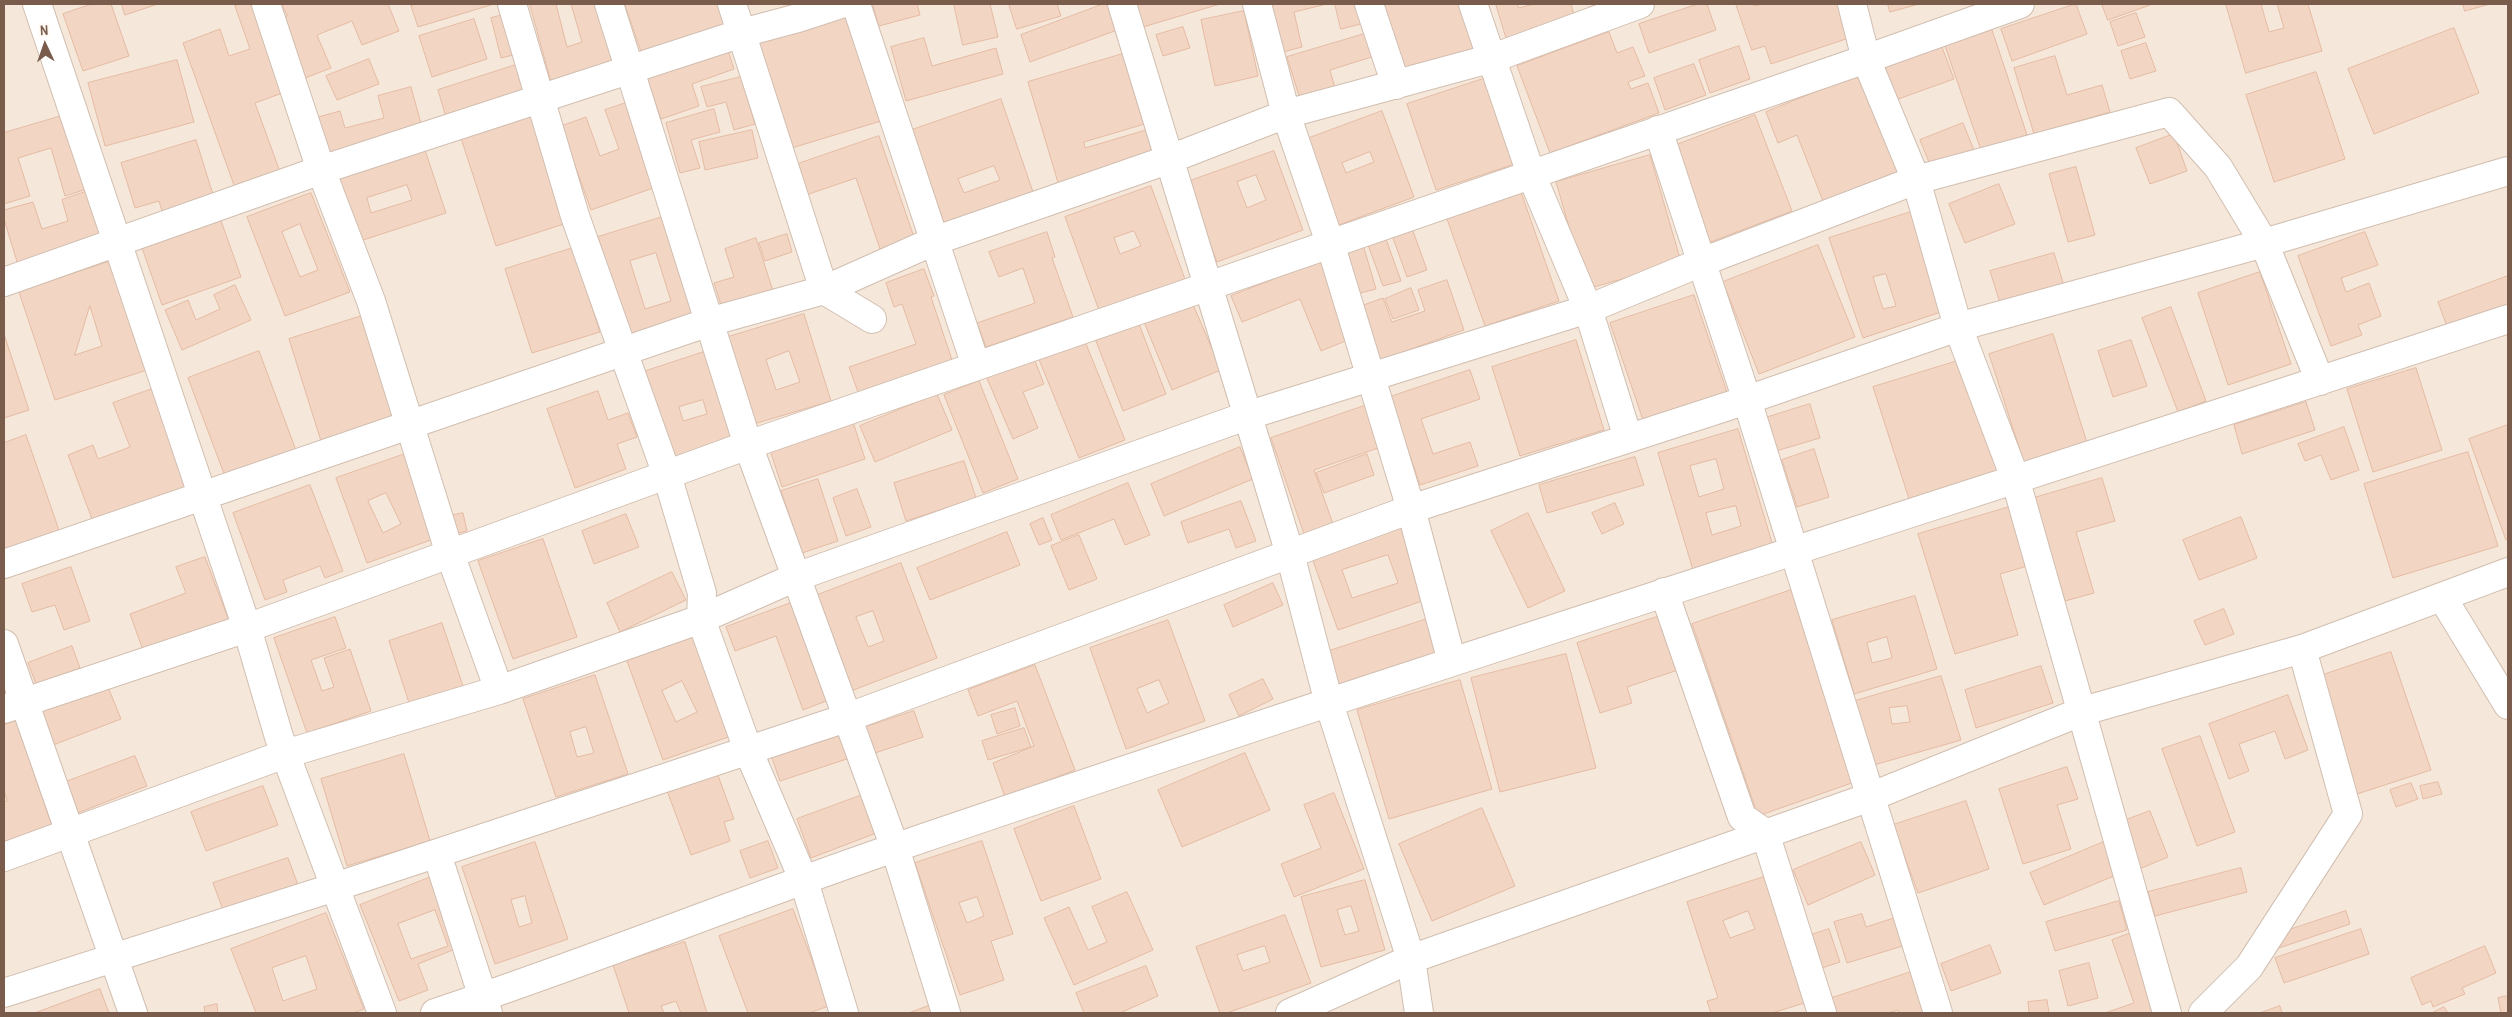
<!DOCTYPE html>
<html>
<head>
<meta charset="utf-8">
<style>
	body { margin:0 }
	#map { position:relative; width:2512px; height:1017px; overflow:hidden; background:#fdf6ec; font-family:"Archivo Narrow",sans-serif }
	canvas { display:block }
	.frame { position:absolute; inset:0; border:5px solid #7a5c4d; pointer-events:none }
	.north { position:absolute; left:20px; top:20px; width:50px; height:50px; -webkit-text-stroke:4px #fffaf3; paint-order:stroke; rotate:357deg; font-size:14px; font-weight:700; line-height:20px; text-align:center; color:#7a5c4d }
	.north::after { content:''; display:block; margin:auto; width:18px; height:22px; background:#7a5c4d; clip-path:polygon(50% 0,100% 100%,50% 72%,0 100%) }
</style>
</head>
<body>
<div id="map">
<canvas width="2512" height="1017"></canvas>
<div class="frame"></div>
<div class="north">N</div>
</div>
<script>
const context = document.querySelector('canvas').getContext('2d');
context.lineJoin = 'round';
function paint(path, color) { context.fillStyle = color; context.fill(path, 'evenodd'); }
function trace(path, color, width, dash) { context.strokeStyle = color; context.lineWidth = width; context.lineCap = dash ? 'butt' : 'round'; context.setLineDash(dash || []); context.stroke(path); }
paint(new Path2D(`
	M 4,4 L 2508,4 L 2508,1013 L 4,1013 Z`), '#f5e8da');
const building = new Path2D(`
	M 92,4 L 111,4 L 129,56 L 83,71 L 63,14 Z
	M 122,4 L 158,4 L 125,15 Z
	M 241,4 L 253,4 L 285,92 L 255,103 L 280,172 L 235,188 L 183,43 L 220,29 L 229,56 L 250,49 L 235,6 Z
	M 282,4 L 388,4 L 399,31 L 362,45 L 352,21 L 317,35 L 331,68 L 300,80 L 276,21 L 287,16 Z
	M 417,4 L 494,4 L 418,27 L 411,6 Z
	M 530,4 L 556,4 L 567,47 L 582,42 L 571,4 L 599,4 L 616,67 L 552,84 Z
	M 625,4 L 723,4 L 731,27 L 643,56 Z
	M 873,4 L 917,4 L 920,15 L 879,26 Z
	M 954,4 L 990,4 L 998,37 L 963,45 Z
	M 1009,4 L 1057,4 L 1061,16 L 1017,29 Z
	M 1103,4 L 1111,4 L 1120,29 L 1030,62 L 1021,35 Z
	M 1136,4 L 1220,4 L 1143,27 Z
	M 1262,4 L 1327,4 L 1294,12 L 1302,47 L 1275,54 Z
	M 1335,4 L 1355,4 L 1361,24 L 1341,29 Z
	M 1377,4 L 1464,4 L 1477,49 L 1397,72 Z
	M 1496,4 L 1517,4 L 1519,8 L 1534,4 L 1571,4 L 1575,19 L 1507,40 Z
	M 1698,4 L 1707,4 L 1716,30 L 1649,53 L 1639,24 Z
	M 1736,4 L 1753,4 L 1754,6 L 1762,4 L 1844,4 L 1855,36 L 1771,64 L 1765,46 L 1752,50 Z
	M 1888,4 L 1919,4 L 1890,12 Z
	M 2076,4 L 2087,34 L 2012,61 L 2001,29 Z
	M 2102,4 L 2153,4 L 2108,20 Z
	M 2226,4 L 2261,4 L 2269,32 L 2284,28 L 2277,4 L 2308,4 L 2322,51 L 2246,73 Z
	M 2463,4 L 2490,4 L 2465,11 Z
	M 846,10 L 881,121 L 785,150 L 750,40 Z
	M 1244,11 L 1258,76 L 1215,86 L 1201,20 Z
	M 2136,13 L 2145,37 L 2118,46 L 2110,22 Z
	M 507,14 L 517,54 L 501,58 L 491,18 Z
	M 474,19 L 487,59 L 432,77 L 419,36 Z
	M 1183,27 L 1190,48 L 1163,56 L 1156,35 Z
	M 2454,28 L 2479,93 L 2374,134 L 2348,69 Z
	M 1992,30 L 2027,135 L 1981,150 L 1945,46 Z
	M 1371,32 L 1378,55 L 1330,70 L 1335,88 L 1300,99 L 1287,57 Z
	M 1609,32 L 1617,53 L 1633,47 L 1645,76 L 1628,82 L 1631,89 L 1648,83 L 1659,113 L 1550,153 L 1517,66 Z
	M 924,38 L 932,66 L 996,48 L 1003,74 L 906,101 L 891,47 Z
	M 2146,43 L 2156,71 L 2130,79 L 2121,51 Z
	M 1739,46 L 1750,79 L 1710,93 L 1699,60 Z
	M 727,47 L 734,69 L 692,84 L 699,106 L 661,119 L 646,76 Z
	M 1942,47 L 1954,79 L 1887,103 L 1876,71 Z
	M 1126,53 L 1148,123 L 1084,142 L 1085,148 L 1146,130 L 1154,157 L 1059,186 L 1028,82 Z
	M 2055,56 L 2067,95 L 2102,85 L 2110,112 L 2034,134 L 2014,68 Z
	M 369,59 L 379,84 L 337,100 L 326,76 Z
	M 177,60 L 194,122 L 105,146 L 88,83 Z
	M 519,64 L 529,96 L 447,121 L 438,90 Z
	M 1694,64 L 1706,95 L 1665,110 L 1654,78 Z
	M 2316,72 L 2345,159 L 2274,182 L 2246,95 Z
	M 1864,73 L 1902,170 L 1823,201 L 1797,135 L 1778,143 L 1766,112 Z
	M 741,77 L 755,124 L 734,130 L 726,102 L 707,107 L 701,87 Z
	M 1489,77 L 1518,163 L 1436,190 L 1407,104 Z
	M 411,87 L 423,131 L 325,158 L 315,118 L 340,111 L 345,128 L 384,118 L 378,96 Z
	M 1001,99 L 1034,195 L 945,226 L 912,130 ZM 994,166 L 1000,180 L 964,193 L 958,179 Z
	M 626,103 L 656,187 L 591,210 L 561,126 L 586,117 L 600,156 L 619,149 L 605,110 Z
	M 714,109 L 720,132 L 691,140 L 700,168 L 680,173 L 666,123 Z
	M 532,111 L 570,222 L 496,246 L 460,135 Z
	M 1382,111 L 1414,197 L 1336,226 L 1304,140 ZM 1370,152 L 1374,162 L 1346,173 L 1342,163 Z
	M 65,115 L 87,189 L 65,196 L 51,148 L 18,158 L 30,196 L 4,204 L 4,133 Z
	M 1755,115 L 1792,211 L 1708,243 L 1671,147 Z
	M 1963,123 L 1976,155 L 1933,172 L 1920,140 Z
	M 752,130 L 758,158 L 705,170 L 699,142 Z
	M 2174,134 L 2187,171 L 2150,184 L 2136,148 Z
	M 879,136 L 914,237 L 880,249 L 856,178 L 803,196 L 792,166 Z
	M 196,140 L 215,201 L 164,217 L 159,201 L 135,208 L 121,163 Z
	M 425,150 L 446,213 L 354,243 L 334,180 ZM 407,185 L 412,200 L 371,213 L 367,198 Z
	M 1274,151 L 1303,230 L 1217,262 L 1187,182 ZM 1256,175 L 1266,200 L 1247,208 L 1237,182 Z
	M 1650,155 L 1681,262 L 1587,289 L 1556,182 Z
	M 2076,167 L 2095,235 L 2068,242 L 2049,174 Z
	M 1999,184 L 2015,224 L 1965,243 L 1949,204 Z
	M 1151,186 L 1186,282 L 1100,313 L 1065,217 ZM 1134,231 L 1141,246 L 1120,254 L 1114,238 Z
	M 91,190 L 106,237 L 18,265 L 4,219 L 4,210 L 33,202 L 42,229 L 68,221 L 62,200 Z
	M 1521,192 L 1559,301 L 1485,326 L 1447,219 Z
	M 311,193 L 350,292 L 285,316 L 247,217 ZM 300,224 L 318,270 L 300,277 L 282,232 Z
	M 1917,210 L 1950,309 L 1863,338 L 1829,238 ZM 1886,274 L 1896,306 L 1883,309 L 1873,277 Z
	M 669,215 L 703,321 L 632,343 L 598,237 ZM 656,253 L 671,301 L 645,309 L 630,261 Z
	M 220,218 L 241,277 L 162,305 L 141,245 Z
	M 1413,231 L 1427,270 L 1407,277 L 1393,238 Z
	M 1047,232 L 1055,257 L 1052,258 L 1073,317 L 986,347 L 977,323 L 1035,303 L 1023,268 L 999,277 L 989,252 Z
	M 2365,232 L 2378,265 L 2341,278 L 2346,292 L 2369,283 L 2381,316 L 2358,325 L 2362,335 L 2331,346 L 2298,256 Z
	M 787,234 L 792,252 L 765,261 L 759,243 Z
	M 756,238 L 773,291 L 722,308 L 714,283 L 734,277 L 725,249 Z
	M 1386,239 L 1401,281 L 1383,286 L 1368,245 Z
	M 1818,245 L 1855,337 L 1759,374 L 1723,282 Z
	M 573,248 L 600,332 L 532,353 L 505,269 Z
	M 1364,248 L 1376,289 L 1357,294 L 1345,253 Z
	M 2054,253 L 2065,289 L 2001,306 L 1990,271 Z
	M 111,261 L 147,370 L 55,400 L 19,292 ZM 90,306 L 102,346 L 75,355 Z
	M 1322,261 L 1353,338 L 1321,351 L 1300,299 L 1242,322 L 1231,296 Z
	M 924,269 L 934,296 L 931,297 L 952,360 L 858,392 L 849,367 L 916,344 L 902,304 L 894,307 L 886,283 Z
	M 2260,272 L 2291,364 L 2228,385 L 2198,293 Z
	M 2508,276 L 2508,310 L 2449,332 L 2438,302 Z
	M 1447,280 L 1464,330 L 1378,361 L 1358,307 L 1383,298 L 1392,322 L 1425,311 L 1418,290 Z
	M 235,285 L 251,320 L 182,350 L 165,310 L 188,300 L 196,320 L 220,309 L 214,295 Z
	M 1411,288 L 1419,310 L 1393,319 L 1385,299 Z
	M 1694,295 L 1727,392 L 1643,420 L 1610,323 Z
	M 1192,302 L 1221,370 L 1172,390 L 1144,322 Z
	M 2171,307 L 2206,401 L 2178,412 L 2142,318 Z
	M 804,314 L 831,401 L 754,424 L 728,337 ZM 789,351 L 800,382 L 776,390 L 766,360 Z
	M 365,315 L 397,417 L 321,441 L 289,339 Z
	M 1139,324 L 1166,394 L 1123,411 L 1096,341 Z
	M 4,334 L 29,410 L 4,418 Z
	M 2053,334 L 2088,446 L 2025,466 L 1989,354 Z
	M 1084,339 L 1125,440 L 1079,458 L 1038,357 Z
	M 1576,340 L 1604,430 L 1520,456 L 1492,367 Z
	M 2131,340 L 2147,386 L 2113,397 L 2098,351 Z
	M 710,350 L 740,437 L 669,460 L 640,373 ZM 703,400 L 707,414 L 683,421 L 679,407 Z
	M 259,351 L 297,453 L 226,479 L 188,378 Z
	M 1033,356 L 1044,384 L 1023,392 L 1038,428 L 1013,439 L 986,376 Z
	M 1964,359 L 2001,477 L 1911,505 L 1873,387 Z
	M 2416,368 L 2442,450 L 2373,472 L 2347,389 Z
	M 1470,370 L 1480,399 L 1421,419 L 1433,454 L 1470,442 L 1478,466 L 1420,485 L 1390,397 Z
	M 979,381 L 1018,479 L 983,493 L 944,395 Z
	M 152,389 L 190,490 L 95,527 L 68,455 L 93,445 L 98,459 L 130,447 L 113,403 Z
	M 598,391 L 608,420 L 628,413 L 637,437 L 617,444 L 626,469 L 575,488 L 547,409 Z
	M 937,394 L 952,430 L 875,462 L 860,426 Z
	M 2306,402 L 2315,430 L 2242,454 L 2234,425 Z
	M 1810,404 L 1820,438 L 1776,451 L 1765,418 Z
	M 1367,405 L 1381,447 L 1314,470 L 1333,524 L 1304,534 L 1271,438 Z
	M 853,422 L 865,459 L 782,487 L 770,450 Z
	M 2508,425 L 2508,539 L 2506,540 L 2469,439 Z
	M 2344,427 L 2359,470 L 2331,480 L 2321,455 L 2305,461 L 2298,444 Z
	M 1738,429 L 1773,546 L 1693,570 L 1658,453 ZM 1716,459 L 1724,489 L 1699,497 L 1690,466 ZM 1736,506 L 1741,526 L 1712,535 L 1706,513 Z
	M 26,435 L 61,536 L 4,555 L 4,443 Z
	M 1240,447 L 1253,479 L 1164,516 L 1151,484 Z
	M 1814,449 L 1829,497 L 1797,507 L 1782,460 Z
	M 2468,452 L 2498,546 L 2393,578 L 2364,484 Z
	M 408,453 L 439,537 L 367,563 L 336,478 ZM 386,493 L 401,524 L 383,533 L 368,501 Z
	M 1367,454 L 1374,475 L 1324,493 L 1316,473 Z
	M 1635,457 L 1644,485 L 1547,513 L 1539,485 Z
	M 964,461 L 976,498 L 906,521 L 894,483 Z
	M 2102,478 L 2115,521 L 2076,532 L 2094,593 L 2065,601 L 2034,498 Z
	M 818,479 L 838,541 L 802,553 L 781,491 Z
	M 1128,483 L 1150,535 L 1125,545 L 1114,519 L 1061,540 L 1051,515 Z
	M 310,485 L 343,571 L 325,578 L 320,566 L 283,580 L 287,592 L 265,600 L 233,513 Z
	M 857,489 L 871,527 L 846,536 L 833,498 Z
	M 1241,501 L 1256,541 L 1236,548 L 1229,529 L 1188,543 L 1181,522 Z
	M 1615,503 L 1624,524 L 1602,534 L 1592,513 Z
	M 2013,506 L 2031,565 L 2000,574 L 2018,635 L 1955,654 L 1918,534 Z
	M 463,513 L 467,531 L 455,534 L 450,516 Z
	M 1528,513 L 1565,591 L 1528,608 L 1491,531 Z
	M 626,514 L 639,547 L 594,564 L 582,531 Z
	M 2241,517 L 2257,558 L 2199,580 L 2183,540 Z
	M 1043,518 L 1052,540 L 1039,545 L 1030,524 Z
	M 1406,526 L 1431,598 L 1338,630 L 1312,558 ZM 1388,555 L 1398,583 L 1352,598 L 1342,570 Z
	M 1007,532 L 1020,565 L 930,600 L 917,568 Z
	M 1079,535 L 1097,579 L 1069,590 L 1051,546 Z
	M 543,539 L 577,637 L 513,659 L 478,561 Z
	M 205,557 L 229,621 L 144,653 L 130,614 L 186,593 L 176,567 Z
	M 901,563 L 937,658 L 851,691 L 815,596 ZM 873,611 L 884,641 L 868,647 L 856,617 Z
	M 71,567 L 90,621 L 64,630 L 55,605 L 32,612 L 22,584 Z
	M 672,572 L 686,600 L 620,632 L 607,603 Z
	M 1273,583 L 1283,605 L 1233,627 L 1224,605 Z
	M 1797,588 L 1863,779 L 1758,816 L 1692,624 Z
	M 1915,596 L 1937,669 L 1854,694 L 1832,620 ZM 1887,637 L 1892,658 L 1872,663 L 1867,643 Z
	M 799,600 L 834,698 L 803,710 L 776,636 L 735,651 L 726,627 Z
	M 2224,609 L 2234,634 L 2205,645 L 2194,621 Z
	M 1663,615 L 1681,669 L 1627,687 L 1632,703 L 1600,713 L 1577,643 Z
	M 335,617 L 346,648 L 311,660 L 322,691 L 334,687 L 324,658 L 350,649 L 371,711 L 307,733 L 274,638 Z
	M 1427,619 L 1438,652 L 1338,686 L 1326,652 Z
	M 1168,620 L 1205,721 L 1126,749 L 1090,648 ZM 1159,680 L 1169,703 L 1147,713 L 1137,689 Z
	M 442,623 L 463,686 L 409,703 L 389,641 Z
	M 698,635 L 734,735 L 663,760 L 627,661 ZM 682,681 L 697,712 L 676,722 L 662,691 Z
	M 72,646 L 80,668 L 36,684 L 28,663 Z
	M 2391,652 L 2431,770 L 2357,794 L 2317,677 Z
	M 1566,654 L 1596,768 L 1500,792 L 1471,678 Z
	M 1035,665 L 1075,770 L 1005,797 L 993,763 L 1034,746 L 1017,701 L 978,716 L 968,690 Z
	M 2041,666 L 2053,703 L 1976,728 L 1965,690 Z
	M 595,675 L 628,774 L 556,797 L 523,699 ZM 586,727 L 594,753 L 577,757 L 570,732 Z
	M 1941,676 L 1961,740 L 1874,765 L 1855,701 ZM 1907,706 L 1910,722 L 1892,724 L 1889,708 Z
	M 1263,679 L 1273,699 L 1239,716 L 1229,695 Z
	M 1460,680 L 1492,789 L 1389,819 L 1357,710 Z
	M 108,687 L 121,719 L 53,745 L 40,712 Z
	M 2288,695 L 2308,750 L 2285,759 L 2275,731 L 2239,744 L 2249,771 L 2229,779 L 2209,724 Z
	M 1015,708 L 1020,726 L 997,734 L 991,715 Z
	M 914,711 L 923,737 L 872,754 L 863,728 Z
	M 16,721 L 52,826 L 4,842 L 4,802 L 7,801 L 4,790 L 4,725 Z
	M 1024,728 L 1031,747 L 988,760 L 982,741 Z
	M 845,734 L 853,757 L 780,781 L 772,758 Z
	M 2200,736 L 2235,832 L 2197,846 L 2162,749 Z
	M 1245,753 L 1270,810 L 1182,847 L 1158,790 Z
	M 404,754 L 430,841 L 347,866 L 321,779 Z
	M 135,756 L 147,786 L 75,814 L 63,783 Z
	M 2067,767 L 2078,799 L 2057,805 L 2071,849 L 2023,864 L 1999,789 Z
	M 716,770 L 734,819 L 724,822 L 730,841 L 691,855 L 666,788 Z
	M 2438,782 L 2442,794 L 2423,799 L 2420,786 Z
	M 2411,783 L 2418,799 L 2396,807 L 2390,790 Z
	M 263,786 L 278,825 L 206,851 L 191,812 Z
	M 1334,793 L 1364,869 L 1294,897 L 1281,864 L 1321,848 L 1304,805 Z
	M 865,794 L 879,832 L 811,858 L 797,819 Z
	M 1966,801 L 1989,869 L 1918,893 L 1893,825 Z
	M 1074,806 L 1101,879 L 1041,901 L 1014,829 Z
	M 1482,808 L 1515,886 L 1432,921 L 1399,844 Z
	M 2150,811 L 2168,857 L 2137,870 L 2118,823 Z
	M 768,841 L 778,868 L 750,878 L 740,851 Z
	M 982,841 L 1013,934 L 991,941 L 1004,980 L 960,995 L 915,863 ZM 977,897 L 984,916 L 967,923 L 959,903 Z
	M 2106,841 L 2121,873 L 2044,905 L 2030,873 Z
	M 535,842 L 568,939 L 495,964 L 462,867 ZM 525,896 L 532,923 L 519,927 L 511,900 Z
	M 1861,842 L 1875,875 L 1808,905 L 1793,870 Z
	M 288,858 L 301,893 L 226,918 L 213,883 Z
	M 2241,868 L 2247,892 L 2155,916 L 2148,892 Z
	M 1770,875 L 1811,1001 L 1772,1013 L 1711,1013 L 1707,1001 L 1718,998 L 1687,902 ZM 1748,911 L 1755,929 L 1730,938 L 1723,921 Z
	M 431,877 L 460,947 L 418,964 L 428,990 L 399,1001 L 360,905 ZM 435,910 L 448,946 L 411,959 L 398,924 Z
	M 1365,880 L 1385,950 L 1321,967 L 1301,897 ZM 1351,906 L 1359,931 L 1345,935 L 1337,910 Z
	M 1127,892 L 1153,950 L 1074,985 L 1044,918 L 1069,907 L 1088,950 L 1107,942 L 1092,907 Z
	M 2119,901 L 2127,930 L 2055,951 L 2046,922 Z
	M 793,909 L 829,1006 L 809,1013 L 748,1013 L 719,936 Z
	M 2346,911 L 2350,924 L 2276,949 L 2271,936 Z
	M 326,913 L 364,1009 L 353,1013 L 256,1013 L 231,949 ZM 306,956 L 317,989 L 283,1001 L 272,968 Z
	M 1862,914 L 1866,927 L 1897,917 L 1906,945 L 1847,963 L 1834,922 Z
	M 1285,915 L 1311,983 L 1227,1013 L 1220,1013 L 1196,947 ZM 1265,946 L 1270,962 L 1243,971 L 1237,955 Z
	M 1829,929 L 1840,962 L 1822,968 L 1811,935 Z
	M 2361,929 L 2369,954 L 2284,983 L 2275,958 Z
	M 2131,933 L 2159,1013 L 2105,1013 L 2134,1003 L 2112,940 Z
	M 685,942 L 707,1013 L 681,1013 L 676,1001 L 661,1006 L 664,1013 L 629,1013 L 613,965 Z
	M 1990,945 L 2001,973 L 1951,991 L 1941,964 Z
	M 2485,946 L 2496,973 L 2462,988 L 2465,994 L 2433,1007 L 2431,1001 L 2422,1005 L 2411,978 Z
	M 2089,963 L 2098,998 L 2068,1006 L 2059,971 Z
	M 1146,966 L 1158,996 L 1120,1013 L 1084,1013 L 1076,993 Z
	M 1911,972 L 1925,1013 L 1899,1013 L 1898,1010 L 1888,1013 L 1834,1013 L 1829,999 Z
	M 100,989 L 109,1013 L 35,1013 Z
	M 2508,996 L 2508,1013 L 2501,1013 L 2498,998 Z
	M 2047,1000 L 2049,1013 L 2029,1013 L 2028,1002 Z
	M 217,1004 L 218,1013 L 205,1013 L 204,1007 Z
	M 931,1005 L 934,1013 L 909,1013 Z
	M 2280,1006 L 2282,1013 L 2260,1013 Z
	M 2444,1007 L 2448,1013 L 2432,1013 Z`);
paint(building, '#f3d5c3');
trace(building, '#e6bba3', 1);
const street = new Path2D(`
	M 37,4 L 247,628 L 279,737 L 382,1013
	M 266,4 L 321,170 L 371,301 L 450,554 L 499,690
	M 512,4 L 575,216 L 667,475 L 702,593 L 701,619 L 748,750 L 804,881 L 844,1013
	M 609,4 L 748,445 L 895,848 L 946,1013
	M 732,4 L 824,290 L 872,319
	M 856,4 L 976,366
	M 1122,4 L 1290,554 L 1329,703 L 1411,959 L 1419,1013
	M 1257,4 L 1286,114 L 1330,243 L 1411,509 L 1452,662
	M 1369,4 L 1396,85
	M 1473,4 L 1531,174 L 1588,309 L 1628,438
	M 1852,4 L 1866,59 L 1916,180 L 1958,327 L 2015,478 L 2167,1013
	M 1658,130 L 1747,400 L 1938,1013
	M 4,282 L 321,170 L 742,33 L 798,18 L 841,4
	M 4,564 L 709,322 L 824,290 L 934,241 L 1170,159 L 1286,114 L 1493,58 L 1640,4
	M 1664,592 L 1742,817 L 1765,833 L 1822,1013
	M 2442,597 L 2508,705
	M 4,644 L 133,1013
	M 4,709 L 247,628 L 748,445 L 1866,59 L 2020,4
	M 437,854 L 488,1013
	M 4,857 L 285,754 L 499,690 L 701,619 L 796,577 L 1246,416 L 1588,309 L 1702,262 L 1916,180 L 2169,112 L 2218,167 L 2264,243 L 2320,381
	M 4,993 L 335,887 L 846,718 L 1411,509 L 1747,400 L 1958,327 L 2264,243 L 2508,171
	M 435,1013 C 592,961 744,899 900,846 C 1434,664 1972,495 2508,319
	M 1290,1013 L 1411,959 L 1870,797 L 2083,711 L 2302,649 L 2508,572
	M 2203,1013 L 2249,967 L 2348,814 L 2302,649`);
trace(street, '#d1beb0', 30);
trace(street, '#fff', 28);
</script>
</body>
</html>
